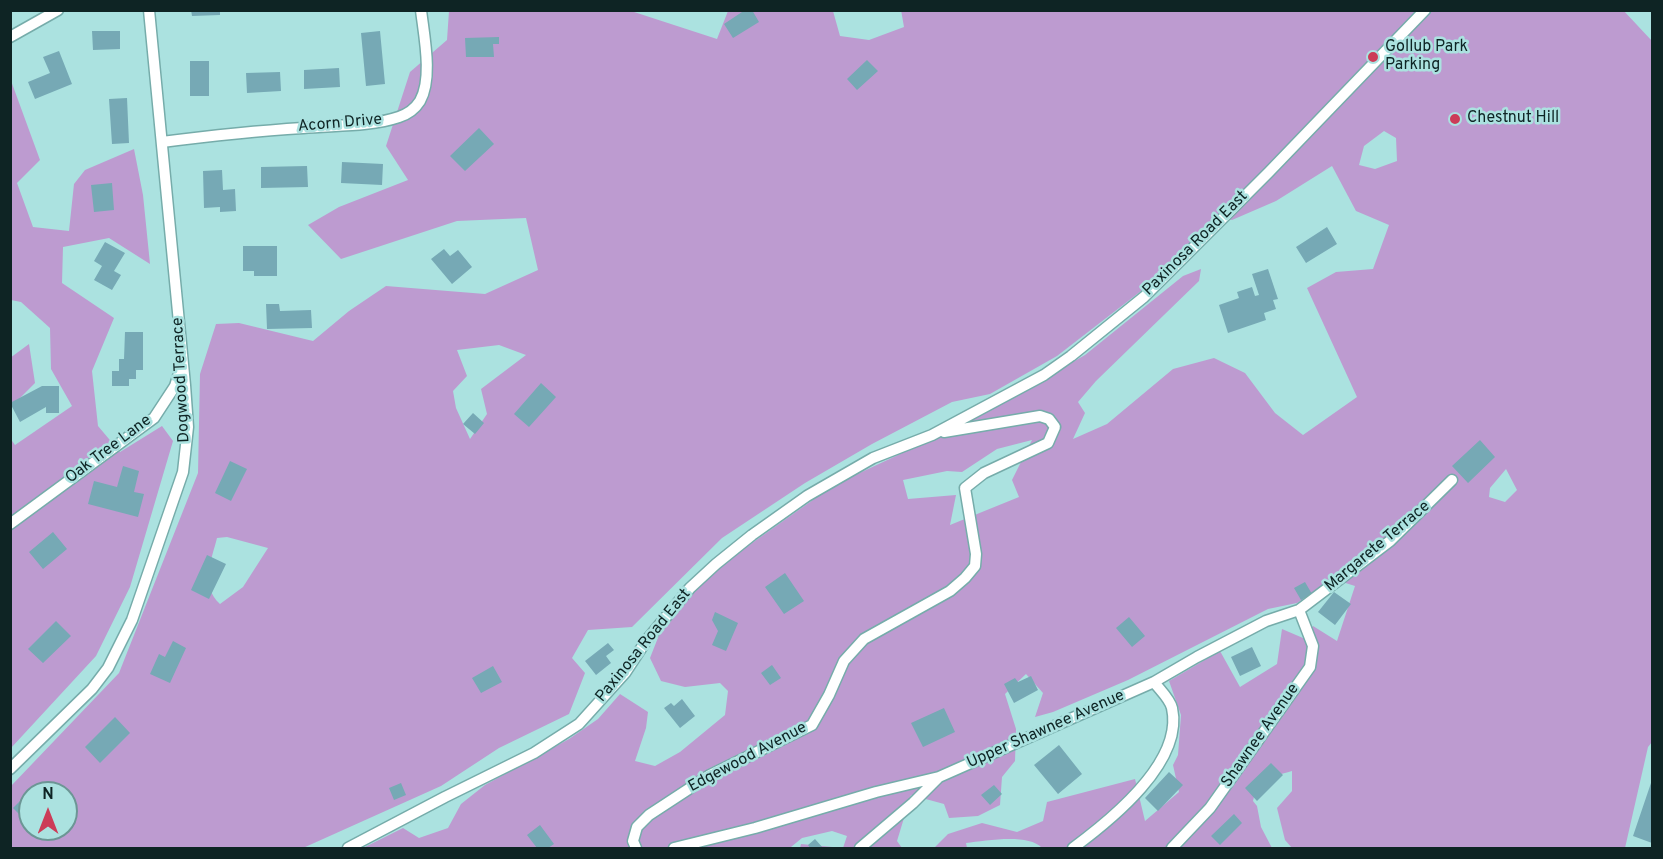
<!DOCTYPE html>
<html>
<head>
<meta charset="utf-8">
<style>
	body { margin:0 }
	#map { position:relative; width:1663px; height:859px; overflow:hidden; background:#abe2e0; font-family:Overpass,sans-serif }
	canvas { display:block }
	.frame { position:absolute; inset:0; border:12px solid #0e2424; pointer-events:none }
	.north { position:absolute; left:18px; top:781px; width:60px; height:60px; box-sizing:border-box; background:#abe2e0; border:2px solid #6c9695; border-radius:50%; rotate:0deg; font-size:16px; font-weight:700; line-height:24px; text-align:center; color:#0e2424 }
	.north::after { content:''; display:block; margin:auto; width:21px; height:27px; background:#cc3c58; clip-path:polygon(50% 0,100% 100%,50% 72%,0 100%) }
</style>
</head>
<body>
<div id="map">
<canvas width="1663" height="859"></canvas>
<div class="frame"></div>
<div class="north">N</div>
</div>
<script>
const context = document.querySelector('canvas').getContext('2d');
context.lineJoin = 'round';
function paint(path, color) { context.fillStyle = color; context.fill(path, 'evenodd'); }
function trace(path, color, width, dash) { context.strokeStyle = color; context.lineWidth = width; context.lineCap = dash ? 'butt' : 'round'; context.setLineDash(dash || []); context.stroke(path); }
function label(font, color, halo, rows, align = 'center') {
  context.font = font + ' Overpass,sans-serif'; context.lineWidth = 5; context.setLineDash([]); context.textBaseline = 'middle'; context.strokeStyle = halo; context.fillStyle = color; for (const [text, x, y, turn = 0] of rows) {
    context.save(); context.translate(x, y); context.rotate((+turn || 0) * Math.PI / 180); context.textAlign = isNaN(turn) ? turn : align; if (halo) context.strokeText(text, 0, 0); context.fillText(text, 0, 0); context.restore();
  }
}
paint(new Path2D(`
	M 901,10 L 1623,10 L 1652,41 L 1652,742 L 1648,747 L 1625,848 L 1292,848 L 1285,840 L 1277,808 L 1292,791 L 1292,771 C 1269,778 1259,775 1253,801 L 1257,806 L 1261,827 L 1272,848 L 1042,848 C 1028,833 986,841 966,843 L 967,848 L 934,848 L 948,834 L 982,823 L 1017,832 L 1043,821 L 1047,802 L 1135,779 L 1145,821 L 1179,792 L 1173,765 L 1178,755 L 1181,715 L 1169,681 L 1220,651 L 1240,687 L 1277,664 L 1282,629 L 1303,638 L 1313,626 L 1337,641 L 1355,586 L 1333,579 L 1297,603 L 1268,609 L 1128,680 L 1053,712 L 1035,717 L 1043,693 L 1026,674 L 1005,694 L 1016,729 L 1015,761 L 1002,777 L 1000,805 L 978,816 L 949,818 L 944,804 L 911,795 L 897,841 L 902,848 L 800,848 L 801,844 L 843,848 L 847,836 L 832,831 L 802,838 L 791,847 L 766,848 L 363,848 L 403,828 L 419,838 L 448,828 L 461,804 L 485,785 L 569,739 L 598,719 L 620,694 L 648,712 L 646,728 L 635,761 L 655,766 L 680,752 L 725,715 L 728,691 L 720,683 L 685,687 L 661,681 L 650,658 L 661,630 L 682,602 L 714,572 L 752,543 L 834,485 L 930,440 L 1012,397 L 1085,355 L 1183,276 L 1201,269 L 1199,281 L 1096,381 L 1078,402 L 1085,413 L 1073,439 L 1107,424 L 1173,369 L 1214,358 L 1245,373 L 1275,413 L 1303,435 L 1357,397 L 1307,288 L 1336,272 L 1373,269 L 1389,225 L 1356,211 L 1332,166 L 1276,201 L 1232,220 L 1217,216 L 1154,281 L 1057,356 L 990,394 L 952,402 L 872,444 L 805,483 L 722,538 L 632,627 L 588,630 L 572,658 L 585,673 L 569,714 L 499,748 L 441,786 L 303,848 L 11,848 L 11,786 L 119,673 L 198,473 L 200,374 L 216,324 L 239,323 L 313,341 L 349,311 L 386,286 L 485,294 L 538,270 L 526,218 L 457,221 L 341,259 L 308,225 L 339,207 L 408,180 L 386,146 L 410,72 L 447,40 L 449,11 L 631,11 L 717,39 L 728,11 L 833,11 L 840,36 L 869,40 L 904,27 ZM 1384,131 L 1396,138 L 1397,161 L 1375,169 L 1359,165 L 1364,146 ZM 499,345 L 526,355 L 481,389 L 487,414 L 470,439 L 456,408 L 453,391 L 467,376 L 457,350 ZM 1032,440 L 1012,480 L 1019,497 L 950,525 L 956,495 L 908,499 L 903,480 L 947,471 L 962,472 L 997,449 ZM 1506,469 L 1517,490 L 1505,502 L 1489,497 L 1490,488 ZM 227,537 L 268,548 L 243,587 L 220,604 C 200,585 211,562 217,538 ZM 30,793 L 66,793 L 66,829 L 30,829 Z
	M 10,78 L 40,160 L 17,183 L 33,227 L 69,231 L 74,184 L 85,170 L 134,149 L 143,195 L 150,264 L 109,238 L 63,247 L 62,283 L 114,318 L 92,371 L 98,426 L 120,452 L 162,426 L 173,441 L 130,587 L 96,656 L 11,748 L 10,438 L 15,445 L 72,406 L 51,369 L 50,328 L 21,302 L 11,300 Z
	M 29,344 L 35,383 L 11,407 L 10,358 Z`), '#bd9bd0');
paint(new Path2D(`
	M 191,10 L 220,10 L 220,15 L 192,16 Z
	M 745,10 L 752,10 L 759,22 L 733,38 L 724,24 Z
	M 92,31 L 120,31 L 120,49 L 93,50 Z
	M 380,31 L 385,84 L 366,86 L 361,33 Z
	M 499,37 L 499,44 L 493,44 L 494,57 L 466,57 L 465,38 Z
	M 59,51 L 72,84 L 35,99 L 28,82 L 50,73 L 43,57 Z
	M 867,60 L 878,71 L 857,90 L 847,79 Z
	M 190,61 L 209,61 L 209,96 L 190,96 Z
	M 339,68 L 340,87 L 304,89 L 304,70 Z
	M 280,72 L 281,91 L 247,93 L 246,73 Z
	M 127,98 L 129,143 L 112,144 L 109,99 Z
	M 479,128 L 494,144 L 465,171 L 450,156 Z
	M 342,162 L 383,164 L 382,185 L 341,183 Z
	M 307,166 L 308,187 L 261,188 L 261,167 Z
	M 222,170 L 223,190 L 235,189 L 236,211 L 220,212 L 220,207 L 204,208 L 203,171 Z
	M 112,183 L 114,210 L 94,212 L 91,185 Z
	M 1327,227 L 1337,244 L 1306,263 L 1296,247 Z
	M 105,242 L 125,253 L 114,271 L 121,275 L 112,290 L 94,280 L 102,266 L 94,261 Z
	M 243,246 L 277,246 L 277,276 L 254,276 L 254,271 L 243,271 Z
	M 444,249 L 450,256 L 458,250 L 472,267 L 452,284 L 431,259 Z
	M 1268,269 L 1278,299 L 1273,300 L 1276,309 L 1264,313 L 1266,320 L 1228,333 L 1219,305 L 1239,298 L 1237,292 L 1252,287 L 1255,296 L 1259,295 L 1252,274 Z
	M 266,304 L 279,304 L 280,311 L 311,310 L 312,328 L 267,329 Z
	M 125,332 L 143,332 L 143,370 L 136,370 L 136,379 L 129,379 L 129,386 L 112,386 L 112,371 L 119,371 L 119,359 L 124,359 Z
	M 541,383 L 556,397 L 529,427 L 514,414 Z
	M 42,386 L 59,386 L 59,413 L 46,413 L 46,407 L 20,422 L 10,403 Z
	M 473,413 L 484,423 L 475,434 L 463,424 Z
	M 1480,440 L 1495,457 L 1468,483 L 1452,466 Z
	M 230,461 L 247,469 L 231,501 L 215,493 Z
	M 123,466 L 139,471 L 134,492 L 144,494 L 138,517 L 88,504 L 94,481 L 117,487 Z
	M 53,532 L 67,549 L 43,569 L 29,552 Z
	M 207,555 L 226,564 L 209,599 L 191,590 Z
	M 785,573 L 804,601 L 784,614 L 765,587 Z
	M 1305,582 L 1312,594 L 1301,600 L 1294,588 Z
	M 1334,592 L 1351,604 L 1335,625 L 1318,612 Z
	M 715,612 L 738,623 L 726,651 L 712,645 L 718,631 L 712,620 Z
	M 1129,617 L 1145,636 L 1132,647 L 1116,628 Z
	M 56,621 L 71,636 L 43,663 L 28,649 Z
	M 173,641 L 186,648 L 170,683 L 150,674 L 159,654 L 165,657 Z
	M 608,643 L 614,650 L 606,656 L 611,663 L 596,675 L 585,661 Z
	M 1252,647 L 1261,666 L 1240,676 L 1231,657 Z
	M 772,665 L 781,678 L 770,685 L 761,673 Z
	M 493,666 L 502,682 L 481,693 L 472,678 Z
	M 1031,676 L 1038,690 L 1014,703 L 1004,684 L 1015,678 L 1018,682 Z
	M 682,699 L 695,716 L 680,728 L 664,708 L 671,703 L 674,706 Z
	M 944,708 L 955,732 L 923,747 L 911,723 Z
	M 115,717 L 130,733 L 100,763 L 85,747 Z
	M 1059,745 L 1082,774 L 1058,794 L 1034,765 Z
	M 1271,763 L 1283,775 L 1257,801 L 1245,788 Z
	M 1169,772 L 1183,785 L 1158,811 L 1145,798 Z
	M 1652,780 L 1652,843 L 1633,836 Z
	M 38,783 L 48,793 L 30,793 L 30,817 L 26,821 L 13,808 Z
	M 401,783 L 406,795 L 394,800 L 389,788 Z
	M 994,785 L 1002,794 L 990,805 L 981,795 Z
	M 1234,814 L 1242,823 L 1220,845 L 1211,836 Z
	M 540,825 L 554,844 L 548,848 L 537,848 L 527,835 Z
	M 815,839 L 823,848 L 810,848 L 808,845 Z`), '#76a9b5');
const minor = new Path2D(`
	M 10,37 L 58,10
	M 162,142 C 209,136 256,131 303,128 C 334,125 369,127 399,117 C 408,114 415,109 420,101 C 433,78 424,36 421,10
	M 10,524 L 154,418 L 175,386 L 181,367
	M 10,769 L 92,689 L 108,668 L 132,620 L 183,472 L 188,427 L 185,385 L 149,10
	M 348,848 L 445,797 L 534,753 L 579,724 L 625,673 L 646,641 L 690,588 L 716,564 L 752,535 L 807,496 L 873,458 L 932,435 L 1044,375 L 1071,356 L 1144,297 L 1269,172 L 1425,10
	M 636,848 L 633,841 L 637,827 L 649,815 L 710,775 L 812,725 L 829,695 L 844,661 L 864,639 L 950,591 L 965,578 L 975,566 L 976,554 L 965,488 L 984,473 L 1048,443 L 1055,427 L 1049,419 L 1040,416 L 944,432
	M 674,848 L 755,828 L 876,792 L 939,777 L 1154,682 L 1197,657 L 1266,621 L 1299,610 L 1390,541 L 1452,480
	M 860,848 L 913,803 L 938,778
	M 1073,848 C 1111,820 1184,762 1172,708 C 1170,699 1160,690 1154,682
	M 1172,848 L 1210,808 L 1310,667 L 1313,646 L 1299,610`);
trace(minor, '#76acaa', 13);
trace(minor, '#fff', 10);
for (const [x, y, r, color] of [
	[1373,57,6,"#cc3c58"],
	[1455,119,6,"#cc3c58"]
]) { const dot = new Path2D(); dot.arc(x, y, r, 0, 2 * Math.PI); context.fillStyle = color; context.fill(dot); trace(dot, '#abe2e0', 2); }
label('16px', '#0e2424', '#abe2e0', [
	["Gollub Park",1385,48],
	["Parking",1385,66],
	["Chestnut Hill",1467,119]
], 'left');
label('16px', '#0e2424', '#abe2e0', [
	["Acorn Drive",340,124,-5],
	["Paxinosa Road East",1196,244,-45],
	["Dogwood Terrace",182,380,-93],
	["Oak Tree Lane",109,450,-37],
	["Margarete Terrace",1378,547,-40],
	["Paxinosa Road East",644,646,-51],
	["Upper Shawnee Avenue",1046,730,-24],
	["Shawnee Avenue",1261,736,-55],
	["Edgewood Avenue",748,758,-28]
]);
</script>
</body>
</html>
